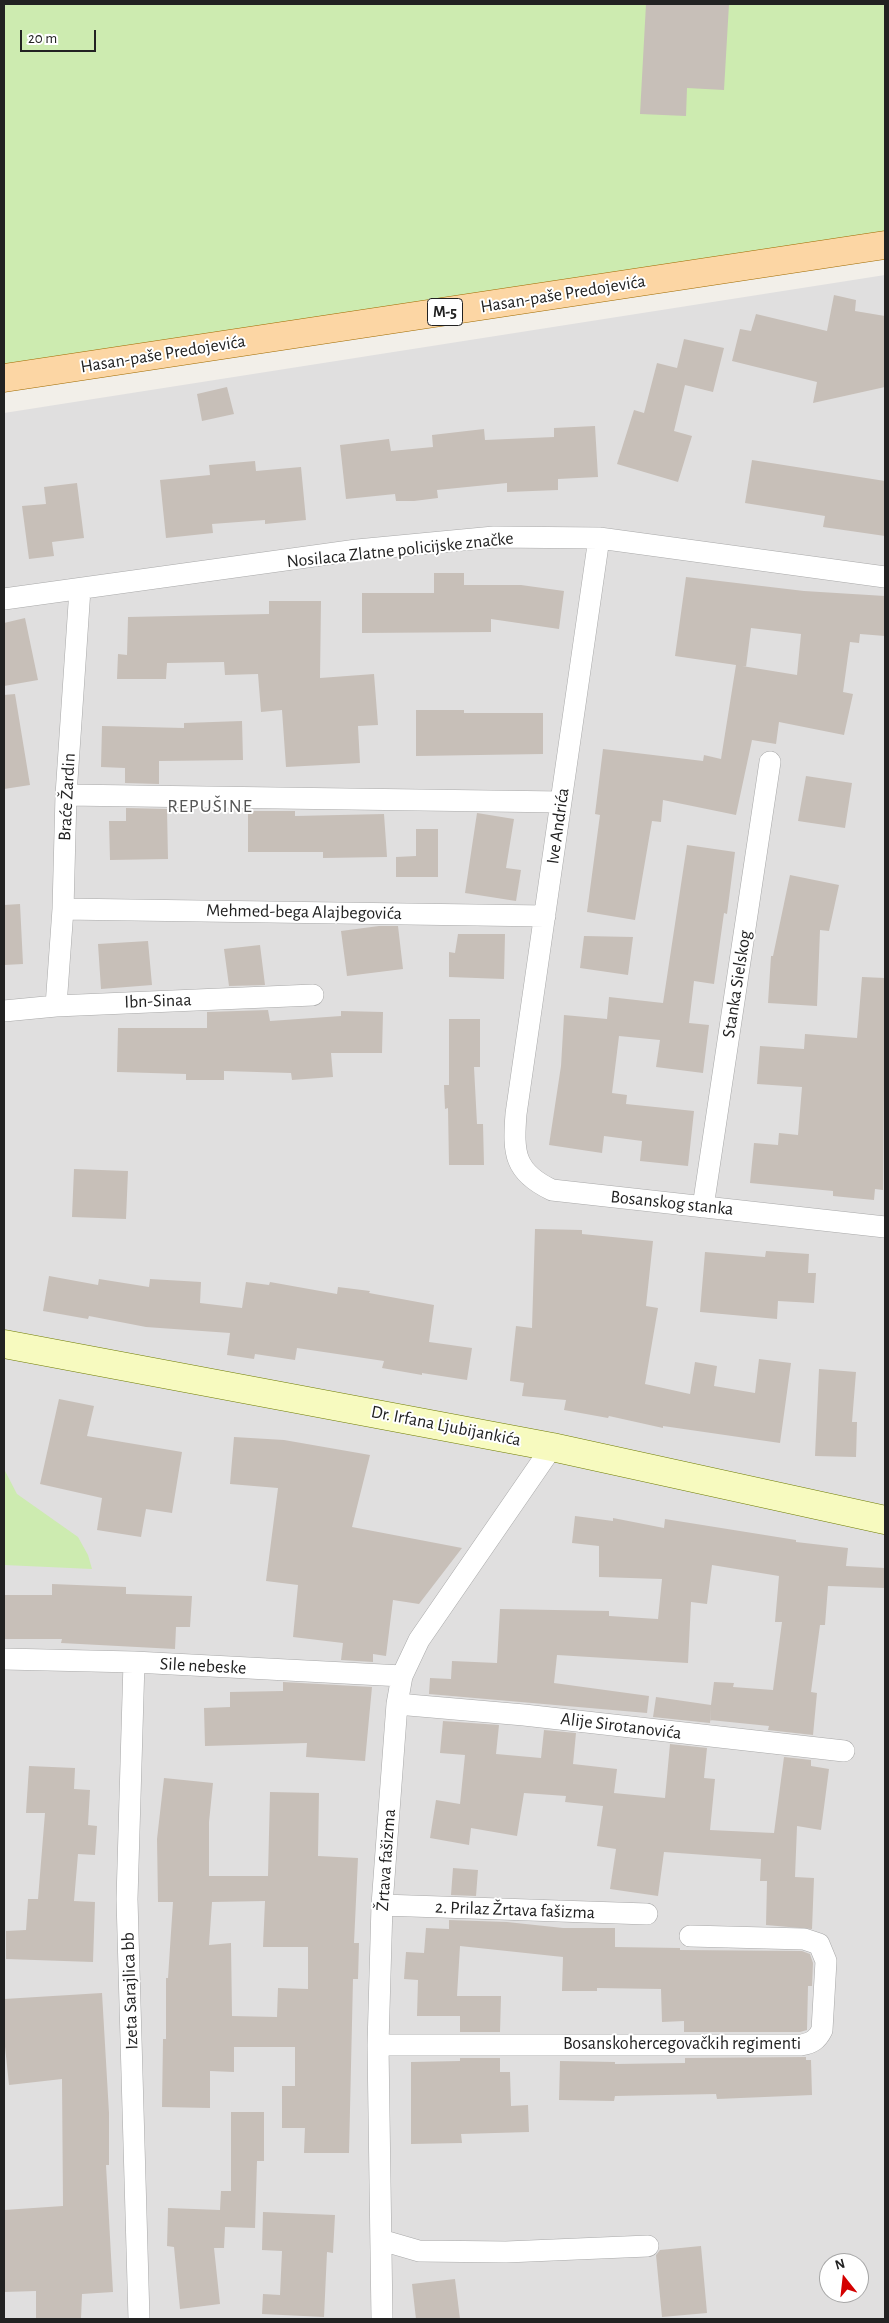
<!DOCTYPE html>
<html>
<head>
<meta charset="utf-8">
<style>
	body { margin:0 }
	#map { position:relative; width:889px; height:2323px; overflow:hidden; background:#f2efe9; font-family:"Alegreya Sans",sans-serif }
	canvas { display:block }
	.frame { position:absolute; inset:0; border:5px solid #222; pointer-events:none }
	.north { position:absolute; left:819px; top:2253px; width:50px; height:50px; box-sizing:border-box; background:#fff; border:1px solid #a7a7a7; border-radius:50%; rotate:344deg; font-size:14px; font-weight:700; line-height:20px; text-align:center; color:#222 }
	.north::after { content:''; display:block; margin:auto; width:18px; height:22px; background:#d40000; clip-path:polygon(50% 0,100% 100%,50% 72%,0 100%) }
	.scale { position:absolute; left:20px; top:30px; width:76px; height:22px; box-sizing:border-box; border:2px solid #222; border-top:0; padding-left:6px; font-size:15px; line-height:18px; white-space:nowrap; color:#222; -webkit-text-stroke:4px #fff; paint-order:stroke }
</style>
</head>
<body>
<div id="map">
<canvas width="889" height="2323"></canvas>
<div class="frame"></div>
<div class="north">N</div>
<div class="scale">20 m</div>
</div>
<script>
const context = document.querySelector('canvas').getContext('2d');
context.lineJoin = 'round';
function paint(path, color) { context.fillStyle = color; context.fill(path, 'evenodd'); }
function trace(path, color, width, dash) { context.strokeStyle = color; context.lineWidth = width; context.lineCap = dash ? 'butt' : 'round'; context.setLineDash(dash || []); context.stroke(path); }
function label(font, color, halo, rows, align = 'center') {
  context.font = font + ' "Alegreya Sans",sans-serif'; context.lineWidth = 4; context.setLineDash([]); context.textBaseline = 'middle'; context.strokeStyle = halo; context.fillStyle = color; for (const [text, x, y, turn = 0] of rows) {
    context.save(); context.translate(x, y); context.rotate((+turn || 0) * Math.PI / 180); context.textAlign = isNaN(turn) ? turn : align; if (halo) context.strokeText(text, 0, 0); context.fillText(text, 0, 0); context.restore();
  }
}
paint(new Path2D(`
	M 885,275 L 885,2319 L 4,2319 L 4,413 ZM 829,2263 L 859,2263 L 859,2293 L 829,2293 Z`), '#e0dfdf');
paint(new Path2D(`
	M 4,4 L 885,4 L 885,245 L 4,378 Z
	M 4,1469 L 17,1494 L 78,1537 L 88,1555 L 92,1569 L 4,1565 Z`), '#cdebb0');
paint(new Path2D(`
	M 646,4 L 729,4 L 724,90 L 687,88 L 686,116 L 640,114 Z
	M 834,295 L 856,300 L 855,311 L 885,316 L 885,387 L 813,403 L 817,382 L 732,361 L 740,329 L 751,331 L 756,314 L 827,331 Z
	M 684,339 L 724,348 L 713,392 L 685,385 L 674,431 L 692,436 L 678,482 L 617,464 L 634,410 L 644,413 L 657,363 L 677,368 Z
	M 227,387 L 234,414 L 202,421 L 197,394 Z
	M 595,426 L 598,477 L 558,479 L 558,490 L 507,492 L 507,483 L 437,490 L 438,498 L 414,501 L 396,501 L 395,494 L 346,499 L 340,445 L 389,439 L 391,451 L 433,447 L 432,435 L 484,429 L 485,440 L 554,437 L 554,428 Z
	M 752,460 L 885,481 L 885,536 L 823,527 L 825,516 L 745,503 Z
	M 255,461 L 256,471 L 301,467 L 306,520 L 265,524 L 265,520 L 212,524 L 213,533 L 166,538 L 160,480 L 210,475 L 209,465 Z
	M 77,483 L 84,538 L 52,542 L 54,556 L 29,559 L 22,506 L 46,504 L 44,487 Z
	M 434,573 L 464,573 L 464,585 L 521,585 L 564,591 L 559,629 L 491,619 L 491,632 L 362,633 L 362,593 L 434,593 Z
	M 686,577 L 804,591 L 885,596 L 885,636 L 860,634 L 859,643 L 850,642 L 843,692 L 853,694 L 844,735 L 779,722 L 776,744 L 752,740 L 736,815 L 663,800 L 661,822 L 652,821 L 635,920 L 587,912 L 600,815 L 595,814 L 603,749 L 703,761 L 704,755 L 721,759 L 736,665 L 675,656 ZM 751,628 L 801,634 L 797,675 L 742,666 L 746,667 Z
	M 269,601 L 321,601 L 320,678 L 374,674 L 378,725 L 358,726 L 360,763 L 286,767 L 282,710 L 261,712 L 258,674 L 225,675 L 224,662 L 167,663 L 166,679 L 117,679 L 118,654 L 127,655 L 128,617 L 269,614 Z
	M 25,618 L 38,680 L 4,686 L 4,623 Z
	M 15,694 L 30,785 L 4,789 L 4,695 Z
	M 416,710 L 464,710 L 464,713 L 543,713 L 543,754 L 416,756 Z
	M 242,721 L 243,760 L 159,761 L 159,784 L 125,783 L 125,768 L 101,767 L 102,726 L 184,728 L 184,723 Z
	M 806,776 L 852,783 L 845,828 L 798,821 Z
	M 126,808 L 167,809 L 168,859 L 110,860 L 109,821 L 126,821 Z
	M 248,811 L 295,811 L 295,816 L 384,814 L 387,857 L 323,858 L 323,852 L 248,852 Z
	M 477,813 L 514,819 L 506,868 L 521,870 L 516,901 L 465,893 Z
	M 416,829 L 438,829 L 438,877 L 396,877 L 396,857 L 416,856 Z
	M 687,845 L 735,852 L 727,914 L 724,913 L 714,984 L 694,981 L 689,1023 L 709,1025 L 703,1073 L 656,1067 L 660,1040 L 619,1036 L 612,1093 L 627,1095 L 626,1104 L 694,1111 L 688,1166 L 640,1161 L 642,1141 L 604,1136 L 602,1153 L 549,1145 L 561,1066 L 564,1015 L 607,1019 L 609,997 L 663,1003 Z
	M 790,875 L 839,885 L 829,931 L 820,930 L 817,1006 L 768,1003 L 771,956 L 773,956 Z
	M 20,904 L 23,964 L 4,965 L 4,905 Z
	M 379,926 L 398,926 L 403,969 L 347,976 L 341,931 Z
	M 458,934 L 505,934 L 504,979 L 449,977 L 449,952 L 455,953 Z
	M 584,936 L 633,937 L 628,975 L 580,968 Z
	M 148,941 L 152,985 L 101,989 L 98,944 Z
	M 260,945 L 265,985 L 229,986 L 224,949 Z
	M 862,977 L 885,978 L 883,1190 L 875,1189 L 874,1200 L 833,1196 L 833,1191 L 750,1183 L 754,1143 L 778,1145 L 779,1133 L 798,1135 L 802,1087 L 757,1084 L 760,1046 L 804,1049 L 805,1034 L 857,1038 Z
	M 268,1010 L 270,1021 L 341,1016 L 341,1011 L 383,1012 L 382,1053 L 331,1053 L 333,1077 L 292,1080 L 291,1073 L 224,1071 L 224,1080 L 186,1080 L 186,1074 L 117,1072 L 118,1028 L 207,1028 L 207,1012 Z
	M 449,1019 L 480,1019 L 480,1067 L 474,1067 L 477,1124 L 483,1124 L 484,1165 L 449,1165 L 448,1108 L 445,1109 L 444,1085 L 449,1085 Z
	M 74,1169 L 128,1171 L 126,1219 L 72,1217 Z
	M 535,1229 L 582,1230 L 582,1234 L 653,1241 L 646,1306 L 658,1308 L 645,1384 L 690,1394 L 695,1362 L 717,1366 L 714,1386 L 755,1393 L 759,1359 L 791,1363 L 780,1443 L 663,1426 L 663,1428 L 609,1416 L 608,1418 L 564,1410 L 566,1400 L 522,1396 L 524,1383 L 510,1381 L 516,1326 L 532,1328 Z
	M 766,1251 L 809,1254 L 808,1273 L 816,1273 L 814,1303 L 778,1301 L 777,1319 L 700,1312 L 705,1252 L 765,1257 Z
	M 49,1276 L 98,1285 L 99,1279 L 149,1287 L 150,1279 L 201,1282 L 200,1303 L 242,1308 L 246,1282 L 269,1285 L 270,1282 L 337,1294 L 338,1287 L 370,1291 L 369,1293 L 434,1305 L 429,1342 L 472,1348 L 467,1380 L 422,1373 L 422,1375 L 382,1368 L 384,1361 L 297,1348 L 295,1360 L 255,1354 L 254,1359 L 227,1355 L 230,1333 L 146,1327 L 89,1316 L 88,1319 L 43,1311 Z
	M 819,1369 L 856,1372 L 852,1422 L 857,1422 L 856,1457 L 815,1456 Z
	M 59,1399 L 94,1406 L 87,1436 L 182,1452 L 172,1513 L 146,1509 L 141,1537 L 97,1530 L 102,1498 L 40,1484 Z
	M 234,1437 L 284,1440 L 370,1455 L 352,1527 L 462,1548 L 419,1604 L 393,1600 L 386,1656 L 373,1654 L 373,1662 L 341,1660 L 343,1643 L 293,1637 L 298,1585 L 266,1581 L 278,1488 L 230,1484 Z
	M 575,1516 L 613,1521 L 613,1518 L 664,1528 L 665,1519 L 796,1540 L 796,1542 L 848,1548 L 846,1566 L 885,1568 L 885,1588 L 828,1586 L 825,1625 L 820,1625 L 811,1692 L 817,1693 L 813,1735 L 768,1730 L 769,1726 L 710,1720 L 711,1705 L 710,1723 L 653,1717 L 656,1697 L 711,1705 L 714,1682 L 734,1683 L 733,1687 L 773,1690 L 782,1622 L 775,1622 L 779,1576 L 712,1565 L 707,1604 L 691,1602 L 688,1663 L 557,1655 L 554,1683 L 649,1696 L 647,1713 L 429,1694 L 430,1678 L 451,1679 L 452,1661 L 497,1663 L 500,1609 L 609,1611 L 609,1616 L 658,1619 L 662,1579 L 599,1577 L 599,1546 L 572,1543 Z
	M 52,1584 L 126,1587 L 126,1594 L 192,1596 L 190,1627 L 176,1627 L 175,1649 L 61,1643 L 62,1639 L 4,1639 L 4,1595 L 52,1595 Z
	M 283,1682 L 372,1687 L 365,1761 L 306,1757 L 307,1743 L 205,1746 L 204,1708 L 230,1707 L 230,1692 L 283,1691 Z
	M 443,1721 L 499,1725 L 496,1754 L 541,1758 L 544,1730 L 576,1733 L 573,1764 L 617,1769 L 614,1793 L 665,1798 L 670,1744 L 707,1748 L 704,1778 L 715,1779 L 710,1830 L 774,1833 L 784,1757 L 811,1760 L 811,1766 L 829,1769 L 821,1830 L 797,1826 L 795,1877 L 814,1878 L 812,1929 L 766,1925 L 767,1881 L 760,1881 L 761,1859 L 664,1852 L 658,1896 L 610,1889 L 616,1849 L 597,1846 L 603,1806 L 565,1802 L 566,1796 L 524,1793 L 517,1836 L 471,1828 L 469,1845 L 430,1838 L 436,1800 L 460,1804 L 465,1755 L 440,1753 Z
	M 29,1766 L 75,1768 L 74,1789 L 90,1790 L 88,1825 L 97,1826 L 95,1855 L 78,1854 L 74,1901 L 95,1902 L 93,1962 L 6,1959 L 6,1931 L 26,1930 L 28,1899 L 38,1899 L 45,1813 L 26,1813 Z
	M 164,1778 L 213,1783 L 209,1822 L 209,1876 L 268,1876 L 270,1792 L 319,1793 L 318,1856 L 358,1858 L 354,1943 L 359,1943 L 358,1979 L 353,1979 L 349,2153 L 304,2153 L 305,2128 L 282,2128 L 282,2086 L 295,2086 L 295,2047 L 234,2047 L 234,2072 L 210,2071 L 210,2108 L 162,2107 L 163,2039 L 166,2039 L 166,1978 L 168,1978 L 173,1902 L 158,1902 L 157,1839 ZM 265,1901 L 263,1947 L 308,1947 L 308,1989 L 278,1988 L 277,2017 L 232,2016 L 231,1943 L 209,1945 L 212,1902 Z
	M 453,1868 L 478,1870 L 476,1896 L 451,1895 Z
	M 449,1920 L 507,1922 L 563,1928 L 615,1928 L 615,1947 L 680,1948 L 680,1950 L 802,1951 L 810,1954 L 813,1963 L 812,1986 L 808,1986 L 807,2030 L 800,2032 L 684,2032 L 684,2021 L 662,2022 L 661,1989 L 597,1988 L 597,1991 L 562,1991 L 563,1957 L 460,1946 L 457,1996 L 501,1996 L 500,2032 L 460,2032 L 460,2016 L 417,2016 L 418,1980 L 404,1979 L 406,1952 L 424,1953 L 426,1928 L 449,1929 Z
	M 102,1993 L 109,2113 L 109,2165 L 106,2165 L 113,2292 L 82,2294 L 81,2319 L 36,2319 L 36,2291 L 4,2292 L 4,2210 L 63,2206 L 62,2079 L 9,2085 L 4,2037 L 4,1999 Z
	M 806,2057 L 806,2060 L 811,2060 L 812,2095 L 717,2099 L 716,2094 L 615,2096 L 614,2101 L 559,2100 L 560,2061 L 615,2062 L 615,2064 L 685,2063 L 685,2058 Z
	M 460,2058 L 500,2058 L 500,2072 L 510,2072 L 511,2106 L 528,2105 L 529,2132 L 461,2134 L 462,2143 L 411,2144 L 411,2062 L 460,2061 Z
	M 231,2112 L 264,2112 L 264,2161 L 257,2161 L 255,2228 L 225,2227 L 224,2248 L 214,2248 L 220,2304 L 180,2309 L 174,2247 L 167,2246 L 168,2208 L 220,2210 L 221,2191 L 231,2191 Z
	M 263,2212 L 335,2215 L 333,2253 L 327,2252 L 324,2317 L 262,2314 L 263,2294 L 280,2295 L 282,2251 L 262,2250 Z
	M 701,2246 L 707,2313 L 662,2317 L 656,2255 L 660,2250 Z
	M 455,2279 L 460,2319 L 416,2319 L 412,2284 Z`), '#c7bfb8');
const street = new Path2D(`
	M 599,538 L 516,1114 C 513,1153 514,1172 552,1190 L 885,1227
	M 4,599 L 357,550 L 494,537 L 599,538 L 885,577
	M 66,795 L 561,802
	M 63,909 L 545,916
	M 56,1006 L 63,909 L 66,795 L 80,589
	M 4,1011 L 56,1006 L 313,995
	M 703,1207 L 770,762
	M 4,1659 L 134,1662 L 402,1676
	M 134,1662 L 127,1899 L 139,2319
	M 397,1704 L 524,1715 L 844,1751
	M 382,1905 L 647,1914
	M 378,2045 L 801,2045 C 812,2043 817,2040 822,2030 L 826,1961 L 819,1944 L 804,1939 L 690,1936
	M 381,2240 L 419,2251 L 506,2252 L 648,2246
	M 382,2319 L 378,2045 L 382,1905 L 397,1704 L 402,1676 L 419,1640 L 552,1447`);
const secondary = new Path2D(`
	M 4,1344 L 552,1447 L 885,1520`);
const primary = new Path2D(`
	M 4,378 L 885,245`);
trace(street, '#a9a9a9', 22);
trace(secondary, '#707d05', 29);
trace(primary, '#a06b00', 29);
trace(street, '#fff', 21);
trace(secondary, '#f7fabf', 28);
trace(primary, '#fcd6a4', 28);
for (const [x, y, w] of [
	[445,312,35]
]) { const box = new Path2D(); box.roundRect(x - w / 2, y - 13.5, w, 27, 4); context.fillStyle = '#fff'; context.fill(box); trace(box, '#222', 1); }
label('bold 16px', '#222', null, [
	["M-5",445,312]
]);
label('18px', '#222', '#fff', [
	["Hasan-paše Predojevića",563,294,-9],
	["Hasan-paše Predojevića",163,354,-9],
	["Nosilaca Zlatne policijske značke",400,550,-6],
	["Braće Žardin",67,797,-87],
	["Ive Andrića",558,826,-82],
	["Mehmed-bega Alajbegovića",304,912,1],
	["Stanka Sielskog",737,984,-81],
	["Ibn-Sinaa",158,1001,-2],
	["Bosanskog stanka",672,1203,6],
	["Dr. Irfana Ljubijankića",446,1426,11],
	["Sile nebeske",203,1666,3],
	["Alije Sirotanovića",621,1726,7],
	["Žrtava fašizma",386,1860,-86],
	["2. Prilaz Žrtava fašizma",515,1910,2],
	["Izeta Sarajlica bb",130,1991,-92],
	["Bosanskohercegovačkih regimenti",682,2044]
]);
context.letterSpacing = '1px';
label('19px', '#555', '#fff', [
	["REPUŠINE",210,806]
]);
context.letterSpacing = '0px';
</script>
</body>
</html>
